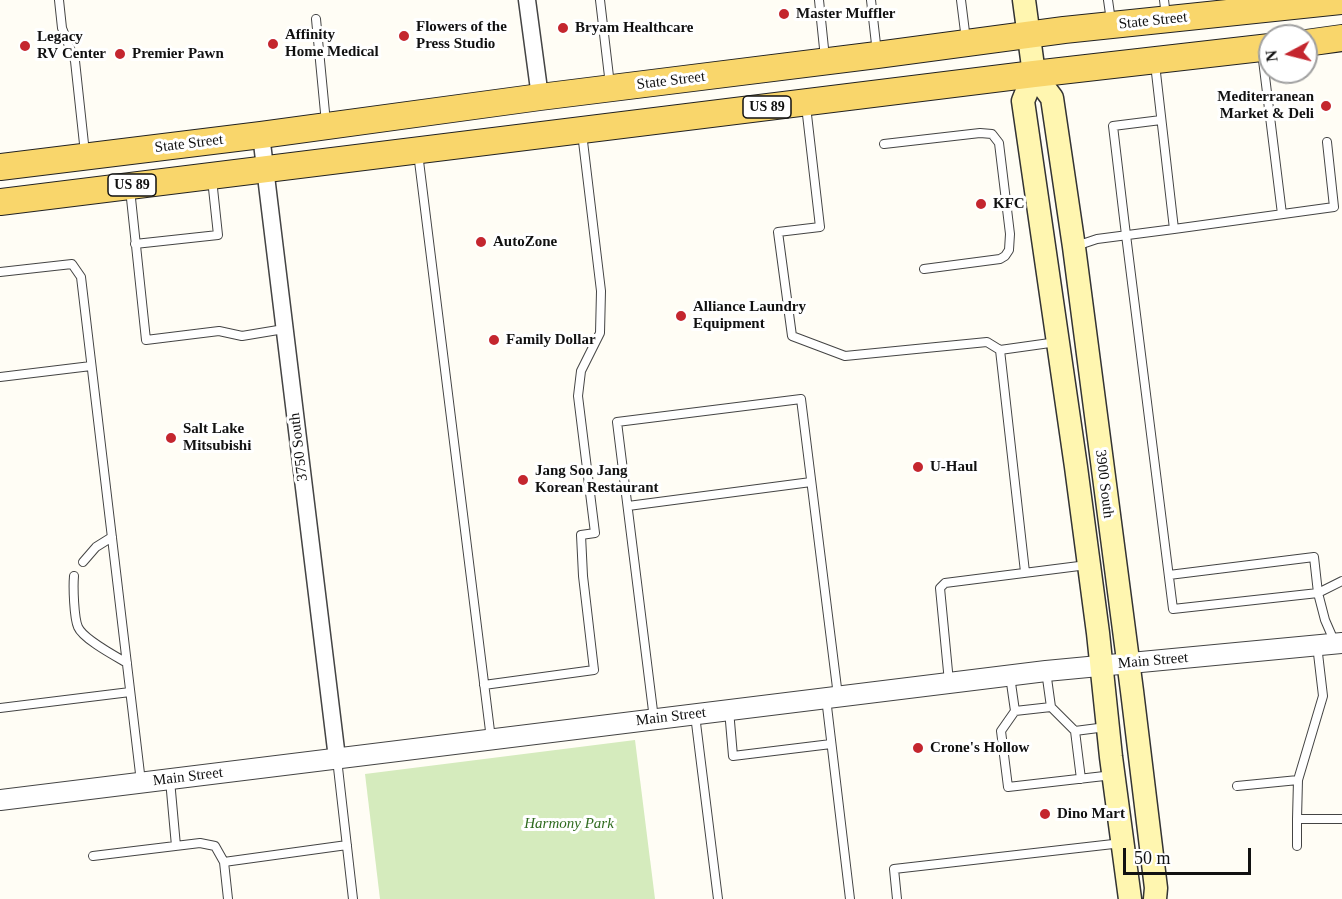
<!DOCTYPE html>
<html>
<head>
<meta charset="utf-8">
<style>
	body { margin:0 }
	#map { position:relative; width:1342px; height:899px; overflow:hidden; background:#fffdf5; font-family:Georgia,serif }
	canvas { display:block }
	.north { position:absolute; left:1258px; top:24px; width:60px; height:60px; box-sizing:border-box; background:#fff; border:2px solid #a0a0a0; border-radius:50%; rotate:263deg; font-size:16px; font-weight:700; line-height:24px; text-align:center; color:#111 }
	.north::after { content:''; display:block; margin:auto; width:21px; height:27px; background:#c4262e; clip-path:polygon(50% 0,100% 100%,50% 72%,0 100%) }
	.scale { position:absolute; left:1123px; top:848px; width:128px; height:27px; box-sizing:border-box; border:3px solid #111; border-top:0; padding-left:8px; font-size:18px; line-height:21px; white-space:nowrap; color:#111; -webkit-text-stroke:4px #fff; paint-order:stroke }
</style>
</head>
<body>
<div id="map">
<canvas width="1342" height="899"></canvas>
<div class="north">N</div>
<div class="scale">50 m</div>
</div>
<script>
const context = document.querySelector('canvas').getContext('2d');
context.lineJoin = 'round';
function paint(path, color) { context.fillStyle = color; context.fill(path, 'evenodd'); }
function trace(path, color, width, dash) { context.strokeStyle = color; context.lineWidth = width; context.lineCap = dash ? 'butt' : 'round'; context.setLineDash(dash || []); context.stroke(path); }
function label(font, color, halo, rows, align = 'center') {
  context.font = font + ' Georgia,serif'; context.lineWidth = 6; context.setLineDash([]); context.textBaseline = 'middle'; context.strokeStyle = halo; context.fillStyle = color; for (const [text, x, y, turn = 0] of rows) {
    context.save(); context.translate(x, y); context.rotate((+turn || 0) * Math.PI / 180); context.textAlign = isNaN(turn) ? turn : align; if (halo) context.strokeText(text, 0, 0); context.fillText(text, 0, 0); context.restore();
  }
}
paint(new Path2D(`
	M 635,740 L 655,899 L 380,899 L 365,774 Z`), '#d5ebbd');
const service = new Path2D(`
	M 59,0 L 62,28 L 75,61 L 85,153
	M 600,0 L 610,85
	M 819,0 L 825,58
	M 871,0 L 877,53
	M 961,0 L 966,40
	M 1108,0 L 1111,21
	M 1164,0 L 1166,16
	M 316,19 L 326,123
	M 1262,52 L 1282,214
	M 806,106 L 820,227 L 778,232 L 792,336 L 845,356 L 987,342 L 1000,350
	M 1161,120 L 1113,126 L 1126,235 L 1173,609 L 1318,593 L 1342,581
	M 884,144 L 980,133 L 992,134 L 999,143 L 1010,234 L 1009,250 L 1005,256 L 1000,259 L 924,269
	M 418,153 L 491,739
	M 130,189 L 146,340 L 219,331 L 242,336 L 284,329
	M 1174,229 L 1334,207 L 1327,142
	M 135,244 L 218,235 L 212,179
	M 1076,246 L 1097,239 L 1174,229 L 1155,64
	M 0,272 L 72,264 L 81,277 L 141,782
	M 0,377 L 91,366
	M 628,506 L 811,482
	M 83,562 L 96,547 L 112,537
	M 1025,572 L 1000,350 L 1057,342
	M 1169,575 L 1314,557 L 1318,593 L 1325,620 L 1335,643
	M 74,576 C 73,587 74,618 78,627 C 83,639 115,656 127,663
	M 1317,645 L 1323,696 L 1298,780 L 1297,819 L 1342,819
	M 1046,671 L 1051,707 L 1075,731 L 1106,727
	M 1010,676 L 1015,711 L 1001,731 L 1008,787 L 1113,775
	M 949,682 L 940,588 L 945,583 L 1087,565
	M 484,685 L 594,670 L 583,576 L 581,535 L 595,533 L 578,396 L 581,371 L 600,333 L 601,291 L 582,133
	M 826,698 L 850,899
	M 0,708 L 130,692
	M 729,710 L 733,756 L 831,744
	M 1015,711 L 1051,707
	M 695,715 L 718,899
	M 654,719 L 617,422 L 801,399 L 838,696
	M 1075,731 L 1081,779
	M 337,759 L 353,899
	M 170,780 L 176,846
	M 1237,786 L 1298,780
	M 1297,819 L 1297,846
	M 93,856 L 200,843 L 215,846 L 224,862 L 347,845
	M 224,862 L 228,899
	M 897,899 L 894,869 L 1122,843`);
const minor = new Path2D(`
	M 527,0 L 540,97
	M 261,135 L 337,758`);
const tertiary = new Path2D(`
	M 0,800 L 1046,671 L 1342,643`);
const secondary = new Path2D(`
	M 1024,0 L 1034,74 L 1052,98 L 1074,247 L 1132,691 L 1156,888 L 1155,899
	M 1034,74 L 1023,101 L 1076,467 L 1098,633 L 1111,757 L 1130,899`);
const primary = new Path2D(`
	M 1306,43 L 1342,38
	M 0,167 L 261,135 L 540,97 L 877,55 L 1064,30 L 1342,1
	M 0,202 L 1034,74 L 1270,47`);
trace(service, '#444', 10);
trace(minor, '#444', 19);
trace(tertiary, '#444', 22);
trace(secondary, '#333', 25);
trace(primary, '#222', 28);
trace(service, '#fff', 8);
trace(minor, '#fff', 16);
trace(tertiary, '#fff', 20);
trace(secondary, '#fff6b0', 22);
trace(primary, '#f9d66b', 26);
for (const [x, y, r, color] of [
	[784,14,6,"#c4262e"],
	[563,28,6,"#c4262e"],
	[404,36,6,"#c4262e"],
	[273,44,6,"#c4262e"],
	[25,46,6,"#c4262e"],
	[120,54,6,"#c4262e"],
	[1326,106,6,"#c4262e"],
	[981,204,6,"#c4262e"],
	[481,242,6,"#c4262e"],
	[681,316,6,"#c4262e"],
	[494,340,6,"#c4262e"],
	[171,438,6,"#c4262e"],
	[918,467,6,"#c4262e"],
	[523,480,6,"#c4262e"],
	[918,748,6,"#c4262e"],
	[1045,814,6,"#c4262e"]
]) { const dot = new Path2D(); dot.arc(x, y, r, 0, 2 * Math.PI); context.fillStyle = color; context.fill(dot); trace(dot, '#fff', 2); }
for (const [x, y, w] of [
	[767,107,48],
	[132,185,48]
]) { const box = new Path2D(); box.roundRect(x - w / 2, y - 11, w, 22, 4.5); context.fillStyle = '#fff'; context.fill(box); trace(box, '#111', 1.5); }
label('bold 14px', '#111', null, [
	["US 89",767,107],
	["US 89",132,185]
]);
label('bold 15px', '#111', '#fff', [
	["Master Muffler",796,14],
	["Flowers of the",416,27],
	["Press Studio",416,44],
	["Bryam Healthcare",575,28],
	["Affinity",285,35],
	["Home Medical",285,52],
	["Legacy",37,37],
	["RV Center",37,54],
	["Premier Pawn",132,54],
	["Mediterranean",1314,97,"right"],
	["Market & Deli",1314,114,"right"],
	["KFC",993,204],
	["AutoZone",493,242],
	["Alliance Laundry",693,307],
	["Equipment",693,324],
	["Family Dollar",506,340],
	["Salt Lake",183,429],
	["Mitsubishi",183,446],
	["U-Haul",930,467],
	["Jang Soo Jang",535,471],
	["Korean Restaurant",535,488],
	["Crone's Hollow",930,748],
	["Dino Mart",1057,814]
], 'left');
label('15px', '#111', '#fff', [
	["State Street",1153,21,-6],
	["State Street",671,81,-7],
	["State Street",189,144,-7],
	["3750 South",299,447,-97],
	["3900 South",1104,484,83],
	["Main Street",1153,661,-5],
	["Main Street",671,717,-7],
	["Main Street",188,777,-7]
]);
label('italic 15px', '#2f6b1f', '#fff', [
	["Harmony Park",569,824]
]);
</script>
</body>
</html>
